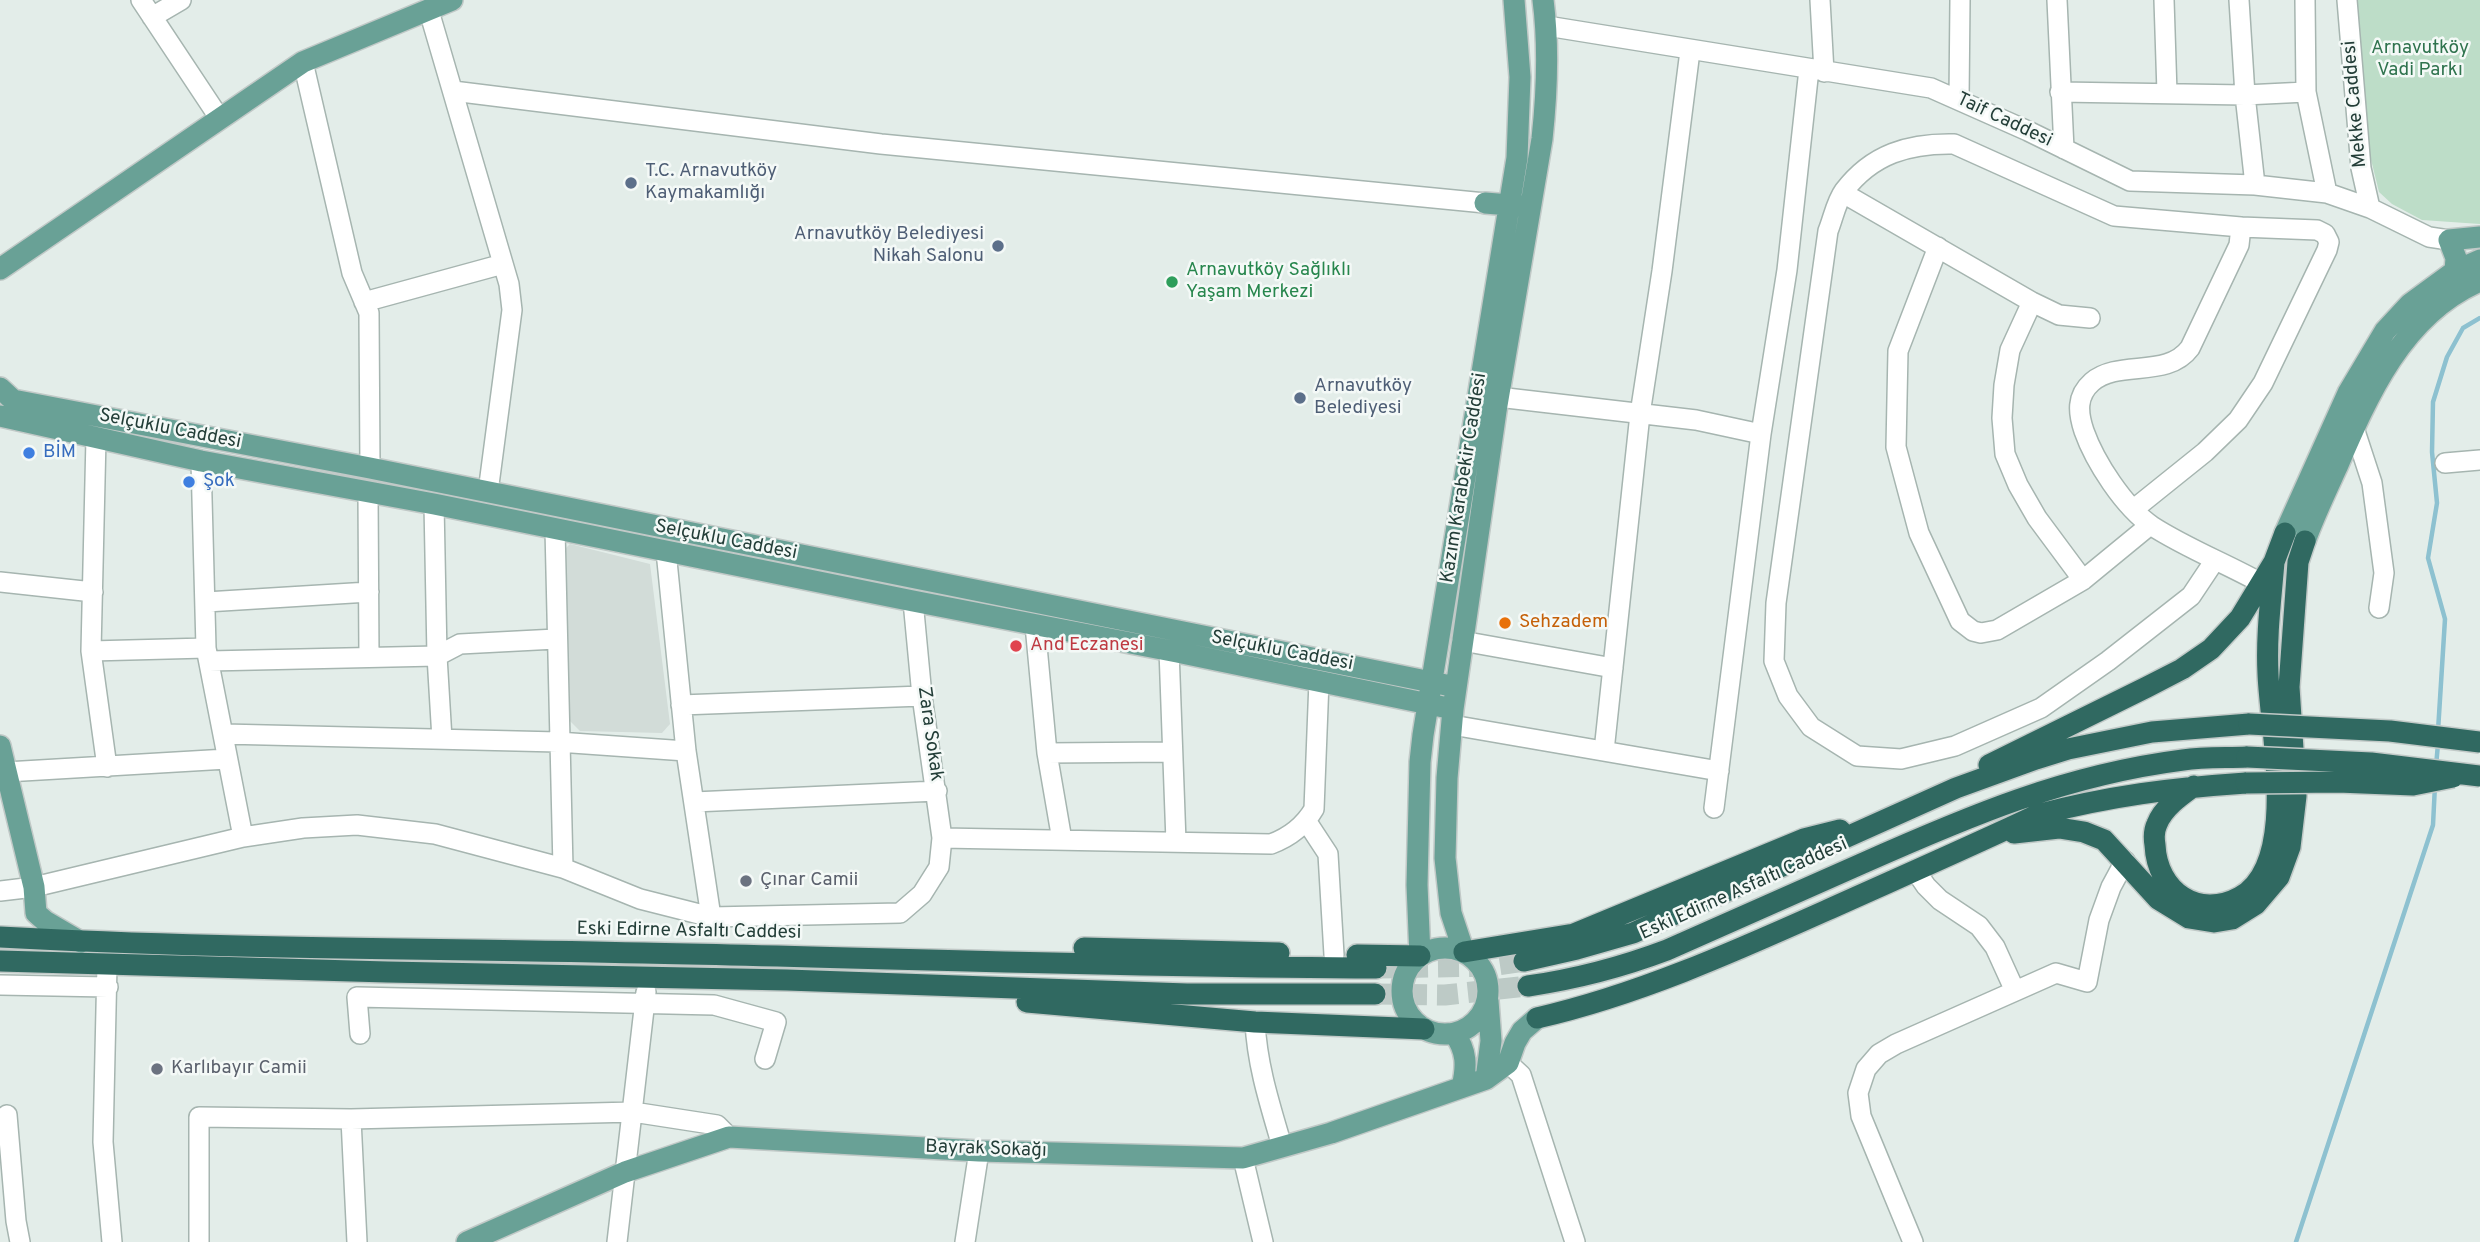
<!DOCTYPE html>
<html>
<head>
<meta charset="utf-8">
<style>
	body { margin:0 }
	canvas { display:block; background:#e3ede9 }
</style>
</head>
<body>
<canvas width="2480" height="1242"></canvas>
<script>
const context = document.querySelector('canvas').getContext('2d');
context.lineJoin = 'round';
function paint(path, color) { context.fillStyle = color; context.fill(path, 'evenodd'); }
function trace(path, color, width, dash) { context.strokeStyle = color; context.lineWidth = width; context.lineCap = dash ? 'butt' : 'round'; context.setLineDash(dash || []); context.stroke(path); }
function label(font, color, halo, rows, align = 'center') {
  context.font = font + ' Overpass,sans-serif'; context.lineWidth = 5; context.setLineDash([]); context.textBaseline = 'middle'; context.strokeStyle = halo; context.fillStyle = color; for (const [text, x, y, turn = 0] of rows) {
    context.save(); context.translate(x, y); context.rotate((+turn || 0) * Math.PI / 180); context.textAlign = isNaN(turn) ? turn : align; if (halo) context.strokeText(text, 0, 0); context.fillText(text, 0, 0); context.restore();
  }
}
paint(new Path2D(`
	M 570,544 L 650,564 L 670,724 L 662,733 L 580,731 L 570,721 L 562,552 Z`), '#d2dcd8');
paint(new Path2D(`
	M 2356,0 L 2480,0 L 2480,224 L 2422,220 L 2392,204 L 2379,192 L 2366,139 Z`), '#bdddc8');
trace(new Path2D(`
	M 2438,731 L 2445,619 L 2428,558 L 2437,503 L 2432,452 L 2433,402 L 2447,357 L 2463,328 L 2480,318
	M 2436,766 L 2438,744
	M 2296,1242 L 2433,825 L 2435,785`), '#8dc1d0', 4.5);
trace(new Path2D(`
	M 1376,968 L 1491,966 L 1524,961
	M 1375,994 L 1445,995 L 1528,986`), '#bdcac6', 21, [21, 10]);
const minor = new Path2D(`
	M 141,0 L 220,119
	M 1820,0 L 1824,72
	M 2057,0 L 2064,149
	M 2164,0 L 2167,93
	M 2239,0 L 2245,95 L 2255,185
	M 2305,0 L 2306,92 L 2327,193
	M 2347,0 L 2361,168 L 2370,208
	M 429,11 L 509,284 L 512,310 L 488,492
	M 152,17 L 181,0
	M 1547,26 L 1931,88 L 2028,131 L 2130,181 L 2255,185 L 2327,193 L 2370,208 L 2429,237 L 2449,240
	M 303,62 L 352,273 L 369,313 L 370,468
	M 453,91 L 881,144 L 1485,203
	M 2060,92 L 2245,95 L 2306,92
	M 1959,100 L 1960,0
	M 1843,193 L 2032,302 L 2059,315 L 2090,318
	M 2241,227 L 2239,245 L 2190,348 C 2167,379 2119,359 2092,382 C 2076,396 2078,413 2084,431 C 2095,462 2124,507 2152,526 C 2186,548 2225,563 2261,583
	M 1938,247 L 1898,351 L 1896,447 L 1919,533 L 1960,621 L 1973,631 L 1981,633 L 1997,630 L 2083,580 L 2150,525
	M 364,302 L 503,264
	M 2032,302 L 2010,350 L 2004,385 L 2002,418 L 2005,454 L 2018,485 L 2037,518 L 2083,580
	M 1498,397 L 1696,420 L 1761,434
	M 2354,428 L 2372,483 L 2384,573 L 2379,608
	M 96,438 L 91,651 L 107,767
	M 201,461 L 206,648 L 243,837
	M 2445,463 L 2480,460
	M 368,493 L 369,657
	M 434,504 L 437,656 L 442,739
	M 2134,509 L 2205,452 L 2238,420 L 2263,383 L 2327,250 L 2329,242 L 2325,234 L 2317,230 L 2241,227 L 2114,216 L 1954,144 C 1909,143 1872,154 1844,191 C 1836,202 1833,219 1828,231 L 1776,603 L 1774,661 L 1788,696 L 1811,727 L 1857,756 L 1901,759 L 1955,746 L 2041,708 L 2108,661 L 2191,596 L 2215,560
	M 555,529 L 563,868
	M 666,551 L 686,751 L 711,917
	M 0,582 L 93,592
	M 206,602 L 369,592
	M 1035,625 L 1047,753 L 1062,840
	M 1462,641 L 1613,668
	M 1169,650 L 1176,842
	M 91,651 L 206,648
	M 209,661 L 437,656 L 460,644 L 556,639
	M 681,705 L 922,696
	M 1452,725 L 1719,771
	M 224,734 L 558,742 L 686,751
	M 1604,751 L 1640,414 L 1662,271 L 1690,51
	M 1047,753 L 1172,752
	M 6,772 L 227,759
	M 694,802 L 937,791
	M 1714,808 L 1761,434 L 1787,270 L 1809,69
	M 1307,822 L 1328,854 L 1334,955
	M 942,838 L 1271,844 C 1290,837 1304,826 1314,809 L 1319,681
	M 1915,870 L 1926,886 L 1940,900 L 1979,926 L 1995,947 L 2015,991
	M 0,891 L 34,887 L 243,837 L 303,828 L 357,825 L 435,834 L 563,868 L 640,899 L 711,917 L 900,913 L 922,894 L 939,867 L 942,838 L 922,696 L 913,601
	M 107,965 L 103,1142 L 112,1242
	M 0,985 L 108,987
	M 1255,1022 C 1257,1065 1270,1105 1282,1146
	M 360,1034 L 357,997 L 714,1005 L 776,1022 L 765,1059
	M 1508,1063 L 1521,1075 L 1575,1242
	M 7,1115 L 16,1221 L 20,1242
	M 351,1119 L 357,1242
	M 1243,1158 L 1263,1242
	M 199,1242 L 199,1117 L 351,1119 L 633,1112 L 717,1125 L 729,1137
	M 617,1242 L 646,992
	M 965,1242 L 979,1151
	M 1913,1242 L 1861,1116 L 1858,1093 L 1866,1069 L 1879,1054 L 1896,1044 L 2056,973 L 2087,982 L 2099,920 L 2111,887 L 2125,861`);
const major = new Path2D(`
	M 1485,203 L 1522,206
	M 0,269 L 303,62 L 452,0
	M 2455,271 L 2456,258 L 2449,240 L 2480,237
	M 0,388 L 13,400 L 370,468 L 1456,687
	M 0,416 L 201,461 L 434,504 L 913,601 L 1177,652 L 1453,709
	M 2285,533 L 2348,393 L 2385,331 L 2410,304 L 2455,271 L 2480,260
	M 2305,541 C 2314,516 2326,491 2337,467 C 2368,395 2403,314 2480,281
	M 0,746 L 34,887 L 36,913 L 45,921 L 81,942
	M1402 991a43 43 0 1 1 86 0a43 43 0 1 1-86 0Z
	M 1464,952 L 1451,913 L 1445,858 L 1447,778 L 1453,709 L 1496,411 L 1542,139 C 1547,93 1549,46 1543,0
	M 1420,956 L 1417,885 L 1420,762 L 1423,735 L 1517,158 L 1520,77 L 1514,0
	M 1454,1033 C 1467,1051 1467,1066 1462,1087
	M 1486,1079 L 1491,1041 L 1488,1001
	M 467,1242 L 625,1172 L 729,1137 L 979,1151 L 1243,1158 L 1331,1133 L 1486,1079 L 1508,1063 L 1515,1043 L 1522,1031 L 1537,1018`);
const highway = new Path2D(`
	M 1989,765 L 2147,687 L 2182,669 L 2211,649 L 2240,618 L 2274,562 L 2285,533
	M 2194,786 C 2180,796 2163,808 2157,824 C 2154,830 2154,839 2155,845 C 2157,891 2198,920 2240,897 C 2300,864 2270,730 2268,674 C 2266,636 2271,599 2274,562
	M 2014,833 L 2059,828 L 2084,832 L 2104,840 L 2158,899 L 2189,918 L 2214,922 L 2232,919 L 2256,904 L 2279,877 L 2290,847 L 2296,796 L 2289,687 L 2298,562 L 2305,541
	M 0,937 C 214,949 429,948 643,953 C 888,958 1132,967 1376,968
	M 1084,948 L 1279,953
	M 1464,952 L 1574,934 L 1804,839 L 1840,830
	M 1357,955 L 1420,956
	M 0,961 L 387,972 L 787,980 L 1187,994 L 1375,994
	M 1524,961 L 1577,949 L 1633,933 L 1956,788 L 2036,759 L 2068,749 L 2152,732 L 2249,724
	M 1528,986 C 1576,979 1622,967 1667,950 C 1732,921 1797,892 1861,864 C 1969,816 2065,775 2183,760 C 2204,757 2226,758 2247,757
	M 1027,1002 L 1255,1022 L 1424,1029
	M 1537,1018 C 1637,995 1731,953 1825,911 C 1896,879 1967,848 2037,815 C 2109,796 2172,788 2246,783`);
trace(minor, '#a6b5b0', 22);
trace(major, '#c1c9c7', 24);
trace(highway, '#c1c9c7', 24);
trace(minor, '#fff', 19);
trace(major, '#69a196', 21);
trace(highway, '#306961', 21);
const highwayBridge = new Path2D(`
	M 2249,724 L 2390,731 L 2480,742
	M 2247,757 L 2371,763 L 2480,776
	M 2246,783 L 2338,782 L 2413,785 L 2453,777`);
trace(highwayBridge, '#c1c9c7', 24, []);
trace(highwayBridge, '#306961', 21);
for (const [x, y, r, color] of [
	[631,183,7,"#5c6f8a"],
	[998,246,7,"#5c6f8a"],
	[1172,282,7,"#2e9e5b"],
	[1300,398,7,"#5c6f8a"],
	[29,453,7,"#3f7fe0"],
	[189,482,7,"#3f7fe0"],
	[1505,623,7,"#e8710a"],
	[1016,646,7,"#e0444e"],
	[746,881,7,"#6b7280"],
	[157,1069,7,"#6b7280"]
]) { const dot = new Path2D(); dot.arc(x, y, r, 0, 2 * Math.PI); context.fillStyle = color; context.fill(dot); trace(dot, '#f4f9f7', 2.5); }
label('19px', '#2f734e', '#f4f9f7', [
	["Arnavutköy",2420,49],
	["Vadi Parkı",2420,71]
]);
label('19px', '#233e38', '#f4f9f7', [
	["Mekke Caddesi",2356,104,-95],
	["Taif Caddesi",2004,121,25],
	["Selçuklu Caddesi",170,430,11],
	["Kazım Karabekir Caddesi",1465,478,-81],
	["Selçuklu Caddesi",726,541,11],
	["Selçuklu Caddesi",1282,652,11],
	["Zara Sokak",929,734,82],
	["Eski Edirne Asfaltı Caddesi",1744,890,-24],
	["Eski Edirne Asfaltı Caddesi",689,932,1],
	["Bayrak Sokağı",986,1150,2]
]);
label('19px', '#4e5e75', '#f4f9f7', [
	["T.C. Arnavutköy",645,172],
	["Kaymakamlığı",645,194],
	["Arnavutköy Belediyesi",984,235,"right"],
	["Nikah Salonu",984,257,"right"],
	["Arnavutköy",1314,387],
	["Belediyesi",1314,409]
], 'left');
label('19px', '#27864d', '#f4f9f7', [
	["Arnavutköy Sağlıklı",1186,271],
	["Yaşam Merkezi",1186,293]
], 'left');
label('19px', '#366cbe', '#f4f9f7', [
	["BİM",43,453],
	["Şok",203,482]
], 'left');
label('19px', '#c56008', '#f4f9f7', [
	["Sehzadem",1519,623]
], 'left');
label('19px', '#be3a42', '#f4f9f7', [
	["And Eczanesi",1030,646]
], 'left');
label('19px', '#5b616d', '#f4f9f7', [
	["Çınar Camii",760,881],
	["Karlıbayır Camii",171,1069]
], 'left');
</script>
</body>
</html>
